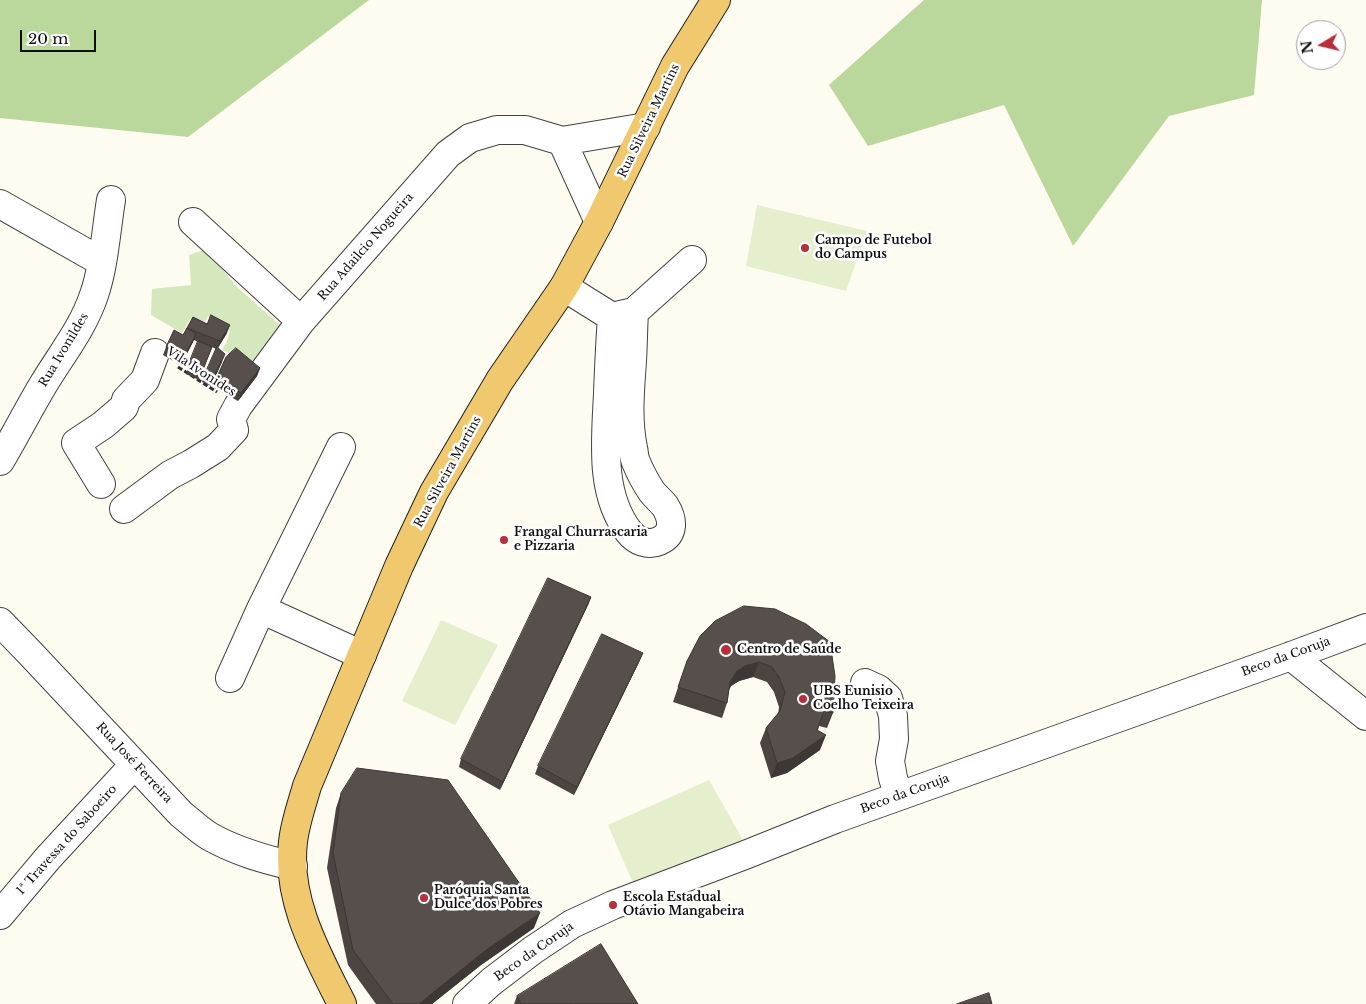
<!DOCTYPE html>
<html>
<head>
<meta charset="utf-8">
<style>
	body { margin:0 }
	#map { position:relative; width:1366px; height:1004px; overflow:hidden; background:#fefbf1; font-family:"Libre Baskerville",serif }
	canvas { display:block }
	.north { position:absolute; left:1296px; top:20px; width:50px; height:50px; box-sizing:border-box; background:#fff; border:1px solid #9f9f9f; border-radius:50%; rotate:261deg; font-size:14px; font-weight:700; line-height:20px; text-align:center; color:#0f0f0f }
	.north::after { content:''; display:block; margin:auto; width:18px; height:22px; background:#b72e3d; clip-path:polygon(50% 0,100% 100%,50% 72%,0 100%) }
	.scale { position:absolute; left:20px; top:30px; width:76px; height:22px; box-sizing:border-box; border:2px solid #0f0f0f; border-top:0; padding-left:6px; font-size:15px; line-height:18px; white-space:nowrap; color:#0f0f0f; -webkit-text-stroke:4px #fff; paint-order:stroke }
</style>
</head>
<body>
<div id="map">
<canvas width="1366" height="1004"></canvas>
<div class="north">N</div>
<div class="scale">20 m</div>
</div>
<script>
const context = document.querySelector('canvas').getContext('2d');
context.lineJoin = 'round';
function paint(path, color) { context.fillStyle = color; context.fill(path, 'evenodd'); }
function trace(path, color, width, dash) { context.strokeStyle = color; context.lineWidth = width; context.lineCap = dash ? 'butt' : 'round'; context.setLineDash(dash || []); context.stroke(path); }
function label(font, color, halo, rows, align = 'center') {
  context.font = font + ' "Libre Baskerville",serif'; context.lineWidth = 5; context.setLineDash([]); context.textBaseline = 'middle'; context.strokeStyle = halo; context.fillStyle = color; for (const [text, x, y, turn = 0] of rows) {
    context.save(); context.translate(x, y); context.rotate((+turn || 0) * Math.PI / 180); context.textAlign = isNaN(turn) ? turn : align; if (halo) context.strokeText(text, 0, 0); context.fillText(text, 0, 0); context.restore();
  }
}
paint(new Path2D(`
	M 206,249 L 237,287 L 280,325 L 255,365 L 222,350 L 226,343 L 230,331 L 208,316 L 202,327 L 190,319 L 182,333 L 151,315 L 152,289 L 191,285 L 189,255 Z`), '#d5e7bc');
paint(new Path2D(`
	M 0,0 L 369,0 L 188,137 L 0,118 Z
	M 924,0 L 1262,0 L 1254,95 L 1169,116 L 1073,246 L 1004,105 L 868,146 L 829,85 Z`), '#bad79c');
paint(new Path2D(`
	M 757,205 L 867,231 L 846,291 L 746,266 Z
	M 441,620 L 498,645 L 455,725 L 402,701 Z
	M 709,780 L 743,840 L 633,883 L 608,825 Z`), '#e5efce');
const minor = new Path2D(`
	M 562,141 L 599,222
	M 0,204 L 102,262
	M 193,222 L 301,321
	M 564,287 L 612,317 L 634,312 L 692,260
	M 612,317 C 610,343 609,368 608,393 C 606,439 599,493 629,532 C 636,541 648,546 659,541 C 675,534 673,519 665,506 C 661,501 656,497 652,492 C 646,483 640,472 636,462 C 634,458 634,452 633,448 C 627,419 630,390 632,361 C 633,345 633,328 634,312
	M 0,461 C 15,436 28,410 43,385 C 61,355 83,328 94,295 C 104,266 106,231 111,200
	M 101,484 L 76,443 L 103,425 L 124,407 L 126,400 L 145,380 L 155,353
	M 124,509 L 170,475 L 191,464 L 218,447 L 234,430 L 231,419 L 238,406 L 301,321 L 448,154 L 470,138 L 497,130 L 525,130 L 562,141 L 646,127
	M 261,609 L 362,655
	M 0,622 L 30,653 L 181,814 C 190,821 199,830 209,836 C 235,851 263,859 293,866
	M 1291,656 L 1366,716
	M 230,678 L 261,609 L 341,447
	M 865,683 L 878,689 L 888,698 L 893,716 L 894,739 L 890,761 L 893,778 L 899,796
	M 0,915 L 48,858 L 134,765
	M 467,1004 L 491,982 L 533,950 L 572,924 L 613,905 L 745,855 L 835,819 L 1291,656 L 1366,628`);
const major = new Path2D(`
	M 342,1004 C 317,954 286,900 293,842 C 295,823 302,804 307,786 L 399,566 L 434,492 L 500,380 L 564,287 L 599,222 L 675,66 L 716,0`);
trace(minor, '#424242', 30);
trace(major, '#202020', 30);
trace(new Path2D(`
	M 178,367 L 217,392`), '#313131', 3, [5, 2.5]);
trace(minor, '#fff', 28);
trace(major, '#f0c96f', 28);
paint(new Path2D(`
	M 193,317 L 207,324 L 227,333 L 218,348 L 222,362 L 211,386 L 202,382 L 216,349 L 212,347 L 199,380 L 186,374 L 198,342 L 194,340 L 181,365 L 163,355 L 166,347 L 183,335 Z
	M 260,368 L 257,376 L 238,401 L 213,387 L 216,379 Z
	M 591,597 L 588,605 L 500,790 L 459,767 L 461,759 Z
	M 715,621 L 833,713 L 827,728 L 819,726 L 818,730 L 820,750 L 787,773 L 771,778 L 760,743 L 766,728 L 778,715 L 779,707 L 774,692 L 767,682 L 753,677 L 739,681 L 731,686 L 729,690 L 727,703 L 722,718 L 673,702 L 687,661 Z
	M 640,660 L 574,795 L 535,774 L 538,766 Z
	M 341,793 L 534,928 L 481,965 L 432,1004 L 376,1004 L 348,965 L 327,868 L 336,808 Z
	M 517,996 L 638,1004 L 514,1004 Z`), '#4b4441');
paint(new Path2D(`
	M 230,325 L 227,333 L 217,349 L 220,341 Z
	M 196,334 L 193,342 L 181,365 L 184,357 Z
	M 225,354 L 222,362 L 211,386 L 213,378 Z
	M 260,368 L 257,376 L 238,401 L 241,393 Z
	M 591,597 L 588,605 L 500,790 L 503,782 Z
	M 643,653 L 640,660 L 574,795 L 577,787 Z
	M 759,662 L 753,677 L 739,681 L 731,686 L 725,697 L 730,682 L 737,671 L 745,666 Z
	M 826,735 L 820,750 L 787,773 L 771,778 L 777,763 Z
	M 540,913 L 534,928 L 481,965 L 432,1004 L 419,1004 L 486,950 Z`), '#3d3735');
const building = new Path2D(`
	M 211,315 L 230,325 L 220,341 L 187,328 L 196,334 L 184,357 L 166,347 L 174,330 L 183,335 L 187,328 L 193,317 L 207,324 Z
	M 198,341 L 212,347 L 202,372 L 188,366 Z
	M 217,347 L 225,354 L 213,378 L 205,374 Z
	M 236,348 L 260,368 L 241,393 L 216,379 L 226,357 Z
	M 548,578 L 591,597 L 503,782 L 461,759 Z
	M 744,606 L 775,609 L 806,624 L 830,642 L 835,676 L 833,713 L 824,711 L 817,730 L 826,735 L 793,758 L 777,763 L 766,728 L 780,711 L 785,692 L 779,677 L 772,667 L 759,662 L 745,666 L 737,671 L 730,682 L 727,703 L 678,687 L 687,661 L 700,636 L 715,621 Z
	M 602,634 L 643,653 L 577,787 L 538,766 Z
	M 357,768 L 448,780 L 540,913 L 486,950 L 419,1004 L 393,1004 L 353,950 L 333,853 L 341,793 Z
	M 601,944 L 638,1004 L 571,1004 L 570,1003 L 569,1004 L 521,1004 L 517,996 Z
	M 989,993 L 992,1004 L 957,1004 Z`);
paint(building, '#574f4c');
trace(building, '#3d3735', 1);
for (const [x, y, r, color] of [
	[805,248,5,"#b72e3d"],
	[504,540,5,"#b72e3d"],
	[726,650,6,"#b72e3d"],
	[803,699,5,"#b72e3d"],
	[424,898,5,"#b72e3d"],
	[613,905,5,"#b72e3d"]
]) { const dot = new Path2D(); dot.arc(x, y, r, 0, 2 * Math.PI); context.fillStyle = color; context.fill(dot); trace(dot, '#fff', 2); }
label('12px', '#0f0f0f', '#fff', [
	["Rua Silveira Martins",649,121,-64],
	["Rua Adailcio Nogueira",366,247,-49],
	["Rua Ivonildes",64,350,-59],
	["Vila Ivonides",201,372,33],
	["Rua Silveira Martins",448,472,-61],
	["Beco da Coruja",1286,657,-20],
	["Rua José Ferreira",134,763,47],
	["Beco da Coruja",905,794,-20],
	["1ª Travessa do Saboeiro",67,840,-48],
	["Beco da Coruja",534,952,-35]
]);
label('bold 12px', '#0f0f0f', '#fff', [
	["Campo de Futebol",815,241],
	["do Campus",815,255],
	["Frangal Churrascaria",514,533],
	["e Pizzaria",514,547],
	["Centro de Saúde",737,650],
	["UBS Eunisio",813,692],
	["Coelho Teixeira",813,706],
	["Paróquia Santa",434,891],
	["Dulce dos Pobres",434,905],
	["Escola Estadual",623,898],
	["Otávio Mangabeira",623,912]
], 'left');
</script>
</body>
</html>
